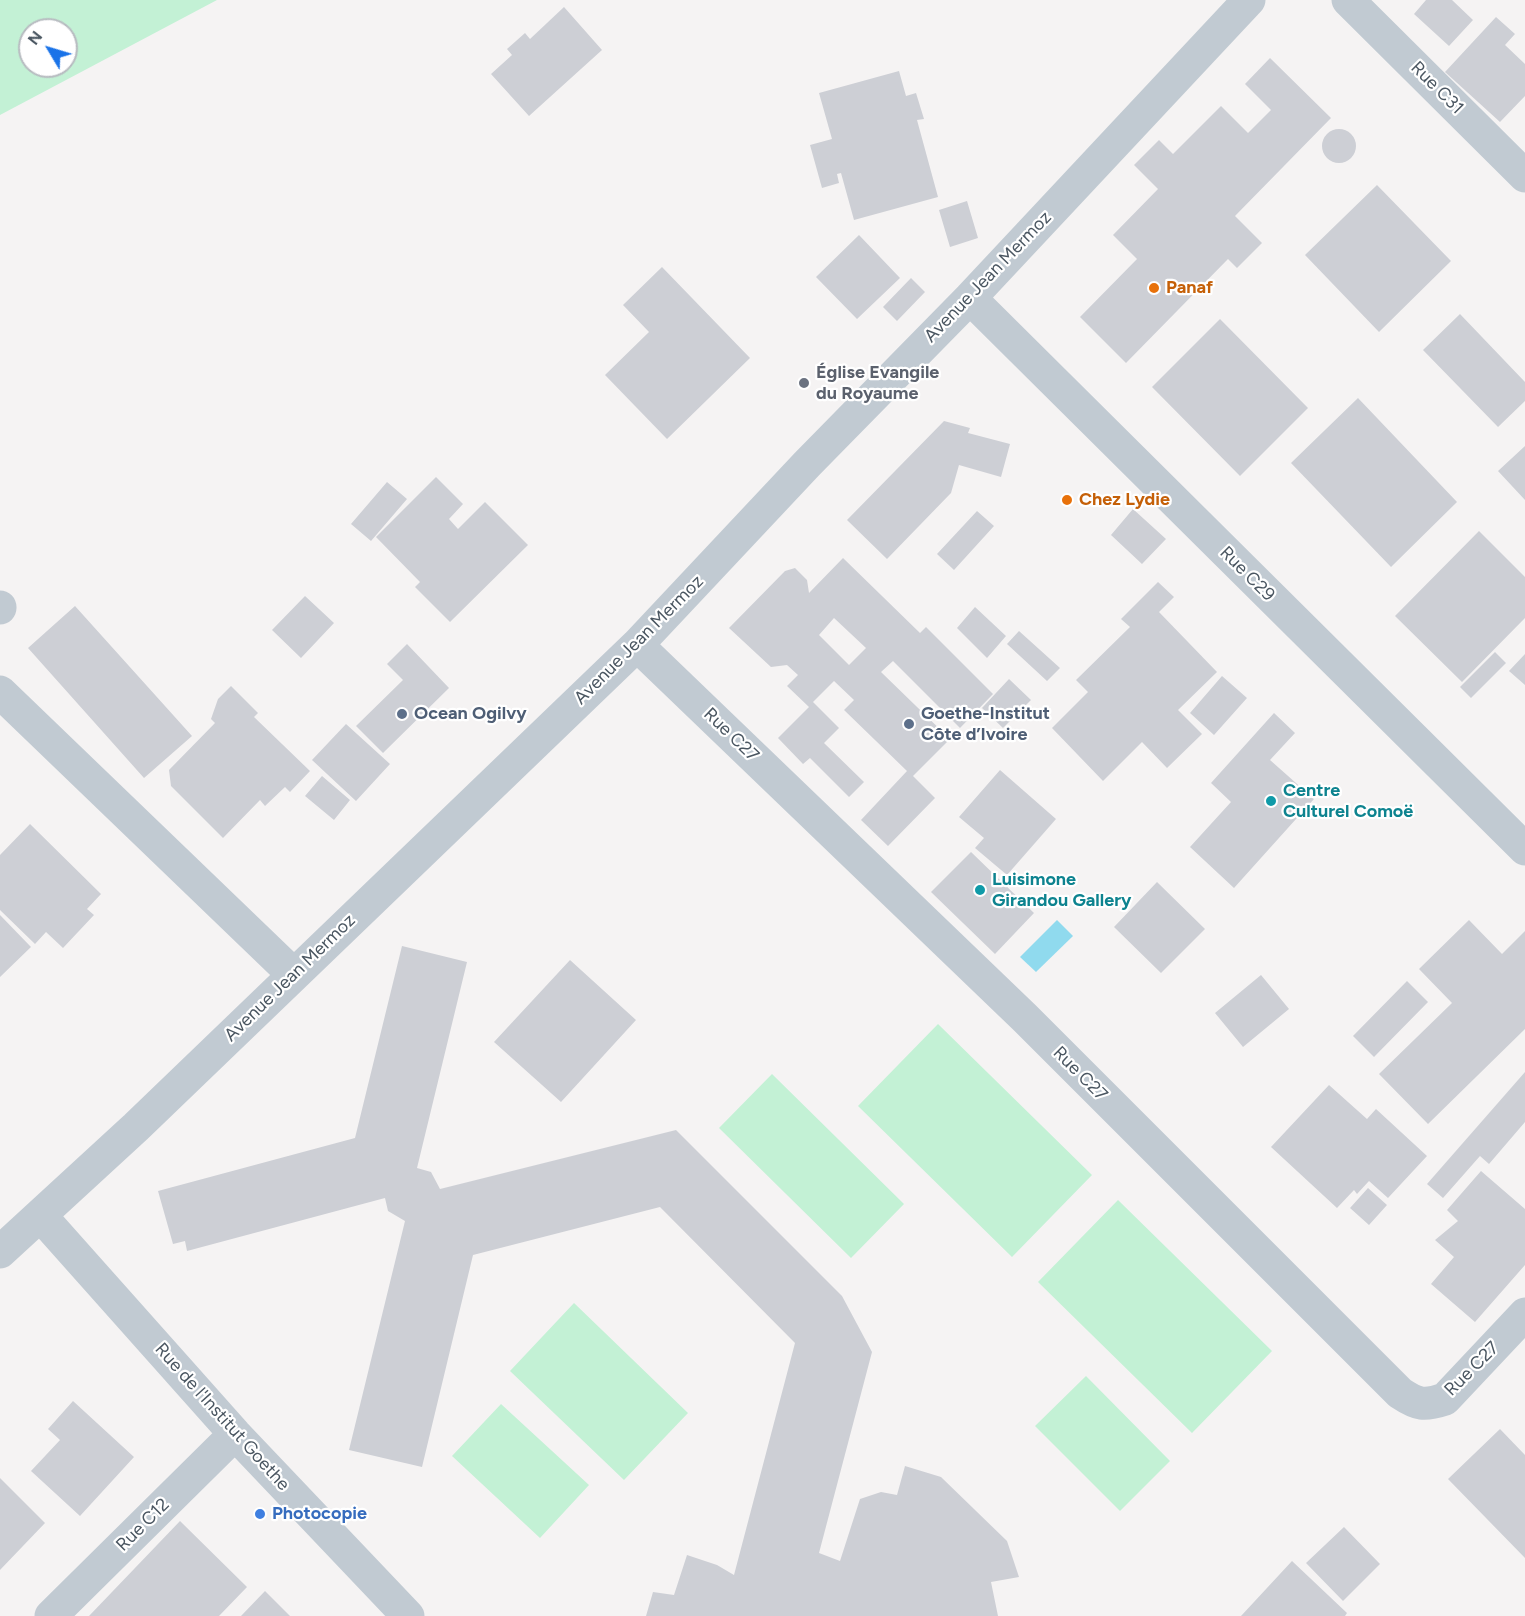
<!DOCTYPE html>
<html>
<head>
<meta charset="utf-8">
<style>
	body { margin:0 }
	#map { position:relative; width:1525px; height:1616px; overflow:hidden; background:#f5f3f3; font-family:Figtree,sans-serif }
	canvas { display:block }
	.north { position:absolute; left:18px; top:18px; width:60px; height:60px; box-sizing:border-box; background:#fff; border:2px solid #b7bbc0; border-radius:50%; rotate:308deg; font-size:16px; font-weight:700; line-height:24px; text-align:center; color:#4a5661 }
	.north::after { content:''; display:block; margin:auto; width:21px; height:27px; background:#1a73e8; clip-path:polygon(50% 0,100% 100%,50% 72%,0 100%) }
</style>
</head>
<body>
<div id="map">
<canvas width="1525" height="1616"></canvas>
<div class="north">N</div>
</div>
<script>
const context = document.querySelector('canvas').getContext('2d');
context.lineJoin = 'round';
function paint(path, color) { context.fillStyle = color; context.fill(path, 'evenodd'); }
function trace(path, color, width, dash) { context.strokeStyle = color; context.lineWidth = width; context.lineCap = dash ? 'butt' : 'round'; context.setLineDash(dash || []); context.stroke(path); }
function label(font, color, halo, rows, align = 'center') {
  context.font = font + ' Figtree,sans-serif'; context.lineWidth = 4.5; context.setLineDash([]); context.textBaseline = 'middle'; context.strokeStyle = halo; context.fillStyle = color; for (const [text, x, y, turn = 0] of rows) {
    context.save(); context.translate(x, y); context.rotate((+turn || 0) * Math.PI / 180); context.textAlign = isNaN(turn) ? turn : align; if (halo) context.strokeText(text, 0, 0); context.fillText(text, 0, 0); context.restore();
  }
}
paint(new Path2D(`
	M 0,0 L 217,0 L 0,115 ZM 30,30 L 66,30 L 66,66 L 30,66 Z
	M 938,1024 L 1092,1175 L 1012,1257 L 858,1106 Z
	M 772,1074 L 904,1204 L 851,1258 L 719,1128 Z
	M 1118,1200 L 1272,1351 L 1192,1433 L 1038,1282 Z
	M 574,1303 L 688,1413 L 624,1480 L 510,1371 Z
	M 1086,1376 L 1170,1461 L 1120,1511 L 1035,1426 Z
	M 501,1404 L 589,1485 L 540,1538 L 452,1456 Z`), '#c3f1d5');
paint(new Path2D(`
	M 1057,920 L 1073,936 L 1036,972 L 1020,957 Z`), '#90daee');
paint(new Path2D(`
	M 1426,0 L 1452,0 L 1473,20 L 1449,46 L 1414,14 Z
	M 564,7 L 602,50 L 529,116 L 491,74 L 512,55 L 507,49 L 525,33 L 530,39 Z
	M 1496,17 L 1515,34 L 1505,45 L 1525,64 L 1525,96 L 1500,122 L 1445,72 Z
	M 1270,58 L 1331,118 L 1235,216 L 1262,243 L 1237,268 L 1228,259 L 1126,363 L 1080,317 L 1137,259 L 1113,235 L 1158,189 L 1134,165 L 1159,140 L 1173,154 L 1221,106 L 1248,133 L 1271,110 L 1245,84 Z
	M 899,71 L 906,96 L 916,93 L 924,119 L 917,120 L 938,197 L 854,220 L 841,173 L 837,174 L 839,183 L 822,188 L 810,145 L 832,139 L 819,93 Z
	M1322 146a17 17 0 1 1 34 0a17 17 0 1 1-34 0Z
	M 1377,185 L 1451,261 L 1379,332 L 1305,255 Z
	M 967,201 L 978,238 L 950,247 L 939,210 Z
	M 859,235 L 900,278 L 857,319 L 816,277 Z
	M 662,267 L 750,358 L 667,439 L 605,375 L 649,332 L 623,305 Z
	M 911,278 L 925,292 L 897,321 L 883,307 Z
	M 1460,314 L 1525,382 L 1525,401 L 1498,427 L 1423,350 Z
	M 1220,319 L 1308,408 L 1240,476 L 1152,387 Z
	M 1358,398 L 1457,502 L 1391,567 L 1291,463 Z
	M 944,421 L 970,428 L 968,433 L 1010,444 L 1001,477 L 959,465 L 951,493 L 887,559 L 847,520 Z
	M 1525,446 L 1525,500 L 1498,471 Z
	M 436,477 L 463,504 L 449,519 L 458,529 L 485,502 L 528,545 L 450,622 L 415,587 L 420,582 L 376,537 Z
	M 387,482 L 407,499 L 371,541 L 351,524 Z
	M 1133,509 L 1166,539 L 1142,564 L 1111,535 Z
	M 977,511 L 994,526 L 954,570 L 937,554 Z
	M 1479,531 L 1525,577 L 1525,618 L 1462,682 L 1395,616 Z
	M 843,558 L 920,633 L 926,627 L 993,694 L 960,728 L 893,661 L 881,672 L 950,739 L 913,776 L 935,798 L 888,846 L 861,820 L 907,771 L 844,710 L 854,700 L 834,681 L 813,702 L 839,728 L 824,743 L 864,782 L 849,797 L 810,758 L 803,764 L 778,738 L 809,707 L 787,686 L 798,675 L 787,665 L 771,667 L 729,628 L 785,571 L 795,568 L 807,580 L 809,593 ZM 834,618 L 866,648 L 849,665 L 819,635 Z
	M 1158,582 L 1174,597 L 1159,612 L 1217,672 L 1178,710 L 1202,734 L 1167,768 L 1142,742 L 1103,781 L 1052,728 L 1088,692 L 1076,680 L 1130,627 L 1121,619 Z
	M 305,596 L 334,623 L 301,658 L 272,630 Z
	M 75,606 L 192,736 L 144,778 L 28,648 Z
	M 975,607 L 1006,636 L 987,658 L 957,628 Z
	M 1019,631 L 1060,668 L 1047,681 L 1007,644 Z
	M 407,644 L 449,688 L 383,753 L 356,726 L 403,680 L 387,664 Z
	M 1495,652 L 1506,663 L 1471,698 L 1460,687 Z
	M 1525,654 L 1525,685 L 1509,671 Z
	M 1222,676 L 1247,698 L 1214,735 L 1190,713 Z
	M 1009,679 L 1031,700 L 1003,728 L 982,708 Z
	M 231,686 L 258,713 L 254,717 L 310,771 L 290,792 L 285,787 L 265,806 L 260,800 L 223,838 L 171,786 L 169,770 L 215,723 L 211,719 L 218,699 Z
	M 1274,713 L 1295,733 L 1270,760 L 1314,799 L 1234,888 L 1190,847 L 1231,802 L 1211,783 Z
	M 346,724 L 390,764 L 356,801 L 312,760 Z
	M 1000,770 L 1056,819 L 1007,875 L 975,848 L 984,838 L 959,817 Z
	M 322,776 L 350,800 L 334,820 L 305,796 Z
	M 30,824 L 101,894 L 87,909 L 94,915 L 63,948 L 46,932 L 35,944 L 0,910 L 0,855 Z
	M 971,852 L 1034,913 L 995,954 L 931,892 Z
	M 1157,882 L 1205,929 L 1161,973 L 1114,927 Z
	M 0,915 L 31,947 L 0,977 Z
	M 1469,920 L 1502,954 L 1525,931 L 1525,1029 L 1428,1124 L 1379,1074 L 1452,1003 L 1419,969 Z
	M 402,946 L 467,962 L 417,1168 L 431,1172 L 440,1189 L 676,1130 L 842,1296 L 872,1352 L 819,1553 L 840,1561 L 860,1499 L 881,1492 L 897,1495 L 905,1466 L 941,1477 L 1007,1541 L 1019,1577 L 991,1582 L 998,1616 L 646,1616 L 653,1592 L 674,1595 L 687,1555 L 717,1565 L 734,1575 L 795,1343 L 660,1207 L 473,1255 L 422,1467 L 349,1450 L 405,1221 L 388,1211 L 385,1198 L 187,1251 L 185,1241 L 173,1244 L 158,1191 L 355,1138 Z
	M 570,960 L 636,1020 L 561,1102 L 494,1042 Z
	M 1261,975 L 1289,1009 L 1243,1047 L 1215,1013 Z
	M 1407,981 L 1428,1002 L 1374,1057 L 1353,1036 Z
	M 1525,1072 L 1525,1122 L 1489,1164 L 1480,1156 L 1443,1198 L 1427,1184 Z
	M 1329,1085 L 1367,1119 L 1376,1109 L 1427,1156 L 1388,1198 L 1369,1181 L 1357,1194 L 1354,1190 L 1337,1208 L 1271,1147 Z
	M 1481,1171 L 1525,1209 L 1525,1265 L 1475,1322 L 1431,1284 L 1454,1257 L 1435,1240 L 1458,1221 L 1447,1210 Z
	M 1368,1188 L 1387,1205 L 1369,1225 L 1350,1208 Z
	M 73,1401 L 134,1457 L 80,1516 L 31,1471 L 60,1440 L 48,1429 Z
	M 1500,1429 L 1525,1455 L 1525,1558 L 1448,1479 Z
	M 0,1478 L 45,1523 L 0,1570 Z
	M 180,1521 L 247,1587 L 219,1616 L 89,1616 Z
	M 1344,1527 L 1380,1564 L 1343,1601 L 1306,1563 Z
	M 1292,1561 L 1347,1613 L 1345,1616 L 1241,1616 Z
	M 265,1591 L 290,1616 L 241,1616 Z`), '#cdcfd5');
trace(new Path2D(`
	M 1348,0 L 1525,176
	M 970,298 L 1525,849
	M 0,607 L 0,608
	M 637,645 L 1025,1018 L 1400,1393 C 1418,1405 1424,1406 1445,1399 L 1525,1314
	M 0,692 L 293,974
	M 40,1215 L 235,1434 L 408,1616
	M 0,1252 L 136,1127 L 637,645 L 807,464 L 970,298 L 1249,0
	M 51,1616 L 235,1434`), '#c1cad2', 33);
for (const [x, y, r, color] of [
	[1154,288,6,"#e8710a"],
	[804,383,6,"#6b7280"],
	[1067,500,6,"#e8710a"],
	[402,714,6,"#5c6f8a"],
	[909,724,6,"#5c6f8a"],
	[1271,801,6,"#0f9aa8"],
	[980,890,6,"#0f9aa8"],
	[260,1514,6,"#3f7fe0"]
]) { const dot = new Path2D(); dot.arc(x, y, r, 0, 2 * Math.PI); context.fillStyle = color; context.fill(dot); trace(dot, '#fff', 2); }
label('18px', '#4a5661', '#fff', [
	["Rue C31",1437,88,45],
	["Avenue Jean Mermoz",988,277,-46],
	["Rue C29",1247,574,45],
	["Avenue Jean Mermoz",639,640,-45],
	["Rue C27",731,735,44],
	["Avenue Jean Mermoz",290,978,-44],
	["Rue C27",1080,1074,45],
	["Rue C27",1472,1369,-45],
	["Rue de l'Institut Goethe",222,1417,48],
	["Rue C12",143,1525,-45]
]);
label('bold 18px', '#c56008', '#fff', [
	["Panaf",1166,288],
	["Chez Lydie",1079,500]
], 'left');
label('bold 18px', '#5b616d', '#fff', [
	["Église Evangile",816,373],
	["du Royaume",816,394]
], 'left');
label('bold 18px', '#4e5e75', '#fff', [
	["Ocean Ogilvy",414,714],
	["Goethe-Institut",921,714],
	["Côte d’Ivoire",921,735]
], 'left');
label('bold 18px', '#0d838f', '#fff', [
	["Centre",1283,791],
	["Culturel Comoë",1283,812],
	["Luisimone",992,880],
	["Girandou Gallery",992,901]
], 'left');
label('bold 18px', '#366cbe', '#fff', [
	["Photocopie",272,1514]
], 'left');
</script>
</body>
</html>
